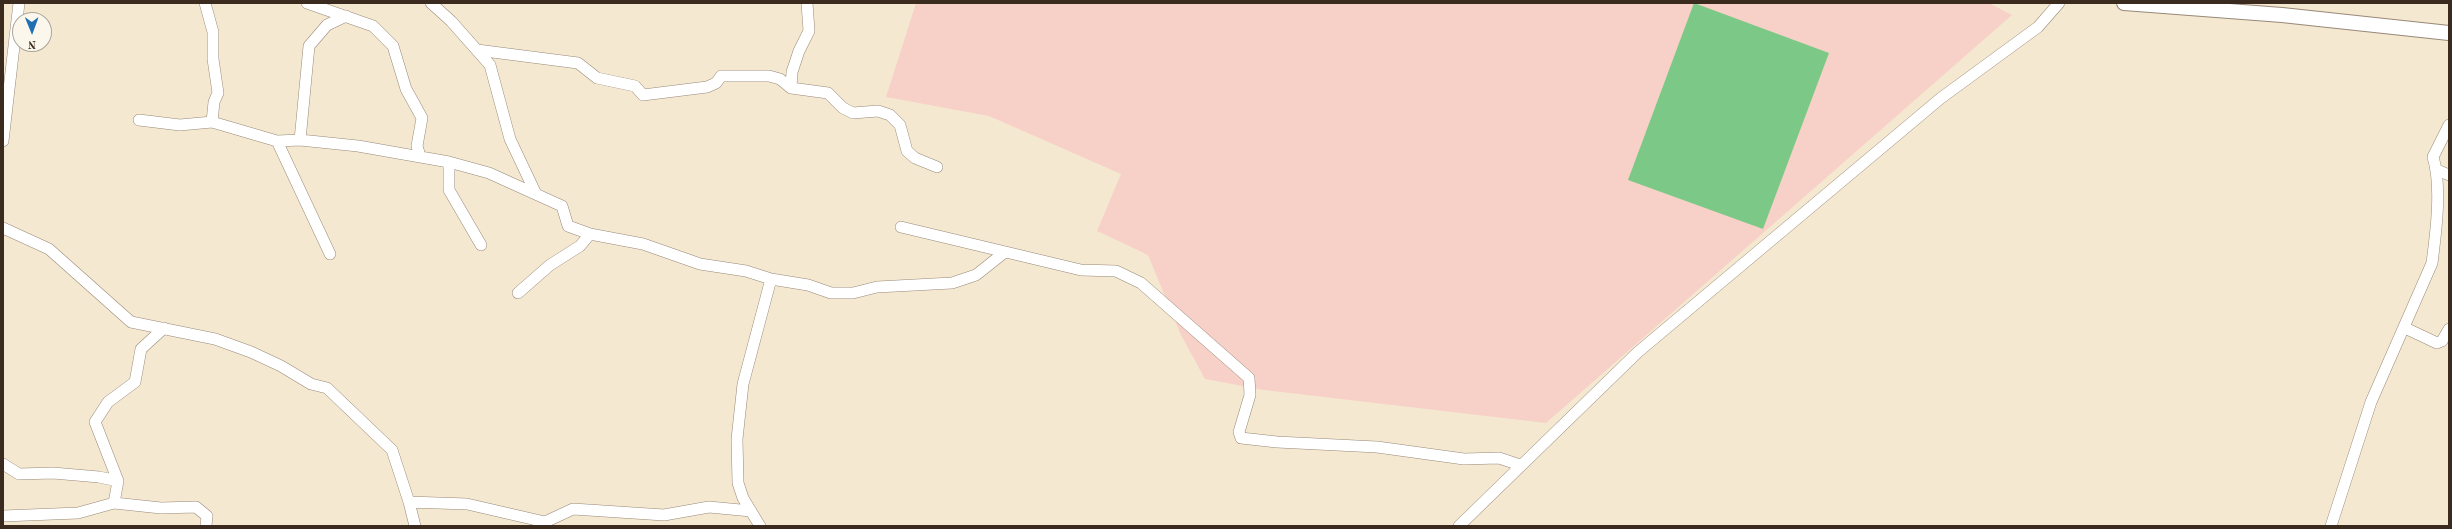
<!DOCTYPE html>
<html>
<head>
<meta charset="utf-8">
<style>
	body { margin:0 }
	#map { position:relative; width:2452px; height:529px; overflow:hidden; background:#f5e8d1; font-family:"Old Standard TT",serif }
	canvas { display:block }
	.frame { position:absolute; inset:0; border:4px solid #3b2a1e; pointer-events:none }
	.north { position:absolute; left:12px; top:12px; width:40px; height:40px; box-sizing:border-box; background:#fbf7ec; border:1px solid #aea59a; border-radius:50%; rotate:179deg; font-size:11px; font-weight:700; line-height:16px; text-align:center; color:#3b2a1e }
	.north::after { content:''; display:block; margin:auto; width:14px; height:18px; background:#1f6fb2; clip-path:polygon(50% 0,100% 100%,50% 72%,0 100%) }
</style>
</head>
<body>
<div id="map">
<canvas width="2452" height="529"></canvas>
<div class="frame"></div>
<div class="north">N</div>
</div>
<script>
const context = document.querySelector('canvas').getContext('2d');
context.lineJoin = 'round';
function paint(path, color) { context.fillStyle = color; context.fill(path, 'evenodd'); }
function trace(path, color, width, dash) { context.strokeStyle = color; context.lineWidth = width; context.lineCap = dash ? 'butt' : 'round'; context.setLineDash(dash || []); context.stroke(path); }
paint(new Path2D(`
	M 916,3 L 1989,3 L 2012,15 L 1546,423 L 1264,390 L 1205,379 L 1181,335 L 1148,255 L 1097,231 L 1121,174 L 989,116 L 886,97 Z`), '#f7d1c7');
paint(new Path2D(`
	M 1694,3 L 1829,53 L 1763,229 L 1628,180 Z`), '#7cc887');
const minor = new Path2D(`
	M 205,3 L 213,32 L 213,59 L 218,93 L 214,102 L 212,122 L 277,141 L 300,140 L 358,146 L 449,162 L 489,173 L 562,206 L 568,226 L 590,234
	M 307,3 L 373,26 L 393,46 L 406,89 L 422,118 L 417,146 L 420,156
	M 431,3 L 451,21 L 490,65 L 510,139 L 536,194
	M 477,50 L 578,63 L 597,78 L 635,86 L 643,95 L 707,87 L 716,83 L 721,76 L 769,76 L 780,79 L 791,88 L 828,93 L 843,108 L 853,113 L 878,111 L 890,115 L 900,125 L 907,151 L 915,158 L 937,167
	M 791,88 L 792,72 L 799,51 L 809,31 L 807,3
	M 139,120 L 180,125 L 212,122
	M 300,140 L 309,46 L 327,25 L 346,16
	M 3,141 L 19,3
	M 277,141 L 330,254
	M 449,162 L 449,190 L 481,245
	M 2437,170 L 2449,175
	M 901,227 L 1081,270 L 1116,271 L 1141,283 L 1249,378 L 1250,395 L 1239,432 L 1241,438 L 1277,442 L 1377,447 L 1464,459 L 1499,458 L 1520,465
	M 3,228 L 49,249 L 131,322 L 215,339 L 251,352 L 281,366 L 311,384 L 327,388 L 392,450 L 409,502 L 467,504 L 545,522 L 573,509 L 664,515 L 709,507 L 751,511
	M 518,293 L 550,265 L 580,246 L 590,234 L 643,244 L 700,264 L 746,271 L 771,279 L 808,285 L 831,293 L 853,293 L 877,287 L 952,283 L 976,275 L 1005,252
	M 2405,328 L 2437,343 L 2442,341 L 2449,329
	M 3,464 L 19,474 L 53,473 L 99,477 L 118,481
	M 409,502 L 415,526
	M 114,503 L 118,481 L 95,422 L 108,402 L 135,382 L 141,349 L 164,328
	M 3,516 L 78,513 L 114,503 L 161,508 L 196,507 L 207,516 L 206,526
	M 760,526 L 743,498 L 738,483 L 737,439 L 743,384 L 771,279
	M 1459,526 L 1638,352 L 1941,98 L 2038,27 L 2059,3
	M 2331,526 L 2371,402 L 2432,263 C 2436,232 2442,186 2433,157 L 2449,125`);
const major = new Path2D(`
	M 2124,3 L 2282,15 L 2449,33`);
trace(minor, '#988978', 12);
trace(major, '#988978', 16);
trace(minor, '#fff', 11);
trace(major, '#fff', 14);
</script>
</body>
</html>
